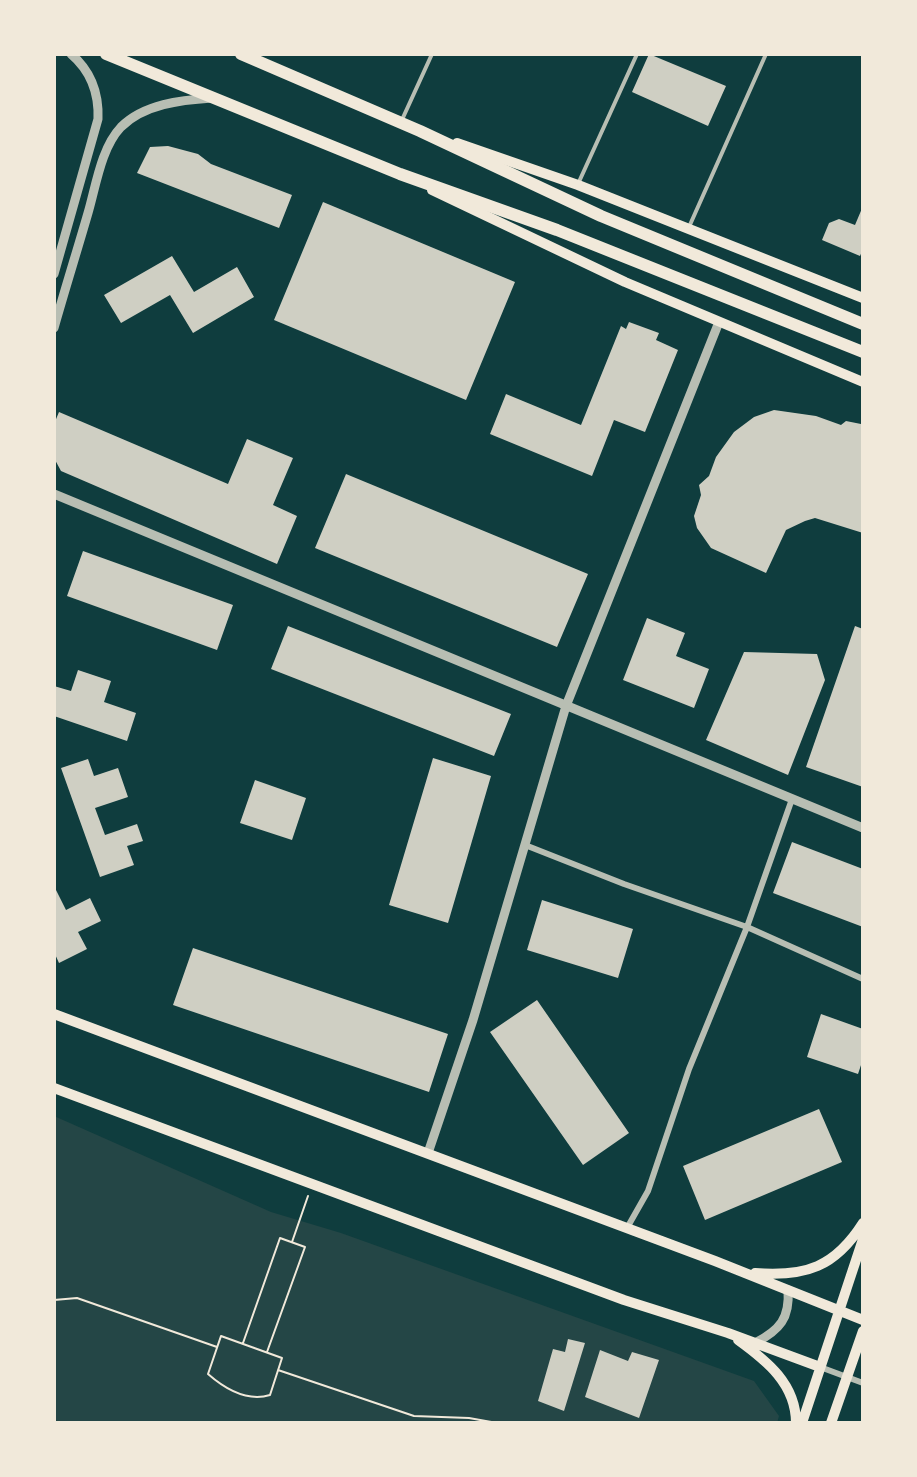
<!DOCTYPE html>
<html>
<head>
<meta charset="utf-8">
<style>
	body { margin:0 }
	#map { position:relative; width:917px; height:1477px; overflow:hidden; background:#0f3d3e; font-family:"Titillium Web",sans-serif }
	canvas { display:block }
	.frame { position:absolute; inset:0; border:56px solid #f1e9da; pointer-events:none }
</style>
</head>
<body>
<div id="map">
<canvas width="917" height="1477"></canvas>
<div class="frame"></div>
</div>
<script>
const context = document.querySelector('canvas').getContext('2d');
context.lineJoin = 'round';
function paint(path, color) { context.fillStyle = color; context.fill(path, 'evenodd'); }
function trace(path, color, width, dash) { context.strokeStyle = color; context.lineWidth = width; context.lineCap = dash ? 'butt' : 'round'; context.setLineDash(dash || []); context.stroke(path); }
paint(new Path2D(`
	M 54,1116 L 271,1212 L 341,1233 L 754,1381 L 779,1416 L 777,1423 L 54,1423 Z`), '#244646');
paint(new Path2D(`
	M 649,54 L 726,86 L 708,126 L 632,92 Z
	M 168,146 L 198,154 L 211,164 L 292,195 L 279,228 L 137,173 L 150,147 Z
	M 323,202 L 515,282 L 466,400 L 274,320 Z
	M 863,206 L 863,249 L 860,256 L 822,240 L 829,223 L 839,219 L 855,225 Z
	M 172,256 L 194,292 L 237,267 L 254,297 L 193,333 L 170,295 L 121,323 L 104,295 Z
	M 629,322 L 659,333 L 656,340 L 678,350 L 645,432 L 614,420 L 592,476 L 490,434 L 506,394 L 581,425 L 621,326 L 626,329 Z
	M 774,410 L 816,416 L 841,425 L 846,421 L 861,424 L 863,533 L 815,518 L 805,521 L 786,530 L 766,573 L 711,548 L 697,528 L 694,516 L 701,495 L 699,485 L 709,476 L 716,457 L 734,432 L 754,417 Z
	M 59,412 L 228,484 L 247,439 L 293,458 L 273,505 L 297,516 L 277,564 L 61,471 L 54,458 L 54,424 Z
	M 346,474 L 588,574 L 557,647 L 315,548 Z
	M 83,551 L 233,605 L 217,650 L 67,596 Z
	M 647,618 L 685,633 L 676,656 L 709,669 L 694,708 L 623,680 Z
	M 288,626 L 511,714 L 494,756 L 271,669 Z
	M 855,626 L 863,629 L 863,787 L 806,767 Z
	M 744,652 L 817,654 L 825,680 L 788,775 L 706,740 Z
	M 78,670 L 111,681 L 104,702 L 136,713 L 127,741 L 54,716 L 54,686 L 71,691 Z
	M 433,758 L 491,776 L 448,923 L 389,905 Z
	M 88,759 L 94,776 L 118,768 L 128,797 L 95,808 L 105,835 L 137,824 L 143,841 L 127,846 L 134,865 L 100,877 L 61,768 Z
	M 255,780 L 306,798 L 292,840 L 240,823 Z
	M 792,842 L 863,869 L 863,927 L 773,893 Z
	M 54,886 L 66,910 L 90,898 L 101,921 L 78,932 L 87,949 L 59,963 L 54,952 Z
	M 542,900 L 633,929 L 618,978 L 527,950 Z
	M 193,948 L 448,1034 L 429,1092 L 173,1005 Z
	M 537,1000 L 629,1133 L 583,1165 L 490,1032 Z
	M 821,1014 L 863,1029 L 863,1059 L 858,1074 L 807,1057 Z
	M 819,1109 L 842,1162 L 705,1220 L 683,1166 Z
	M 568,1339 L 585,1343 L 564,1411 L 538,1401 L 553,1349 L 565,1352 Z
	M 600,1350 L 628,1361 L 632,1352 L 659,1360 L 639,1418 L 585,1397 Z`), '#cfcfc3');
trace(new Path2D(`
	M 292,1242 L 308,1196
	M 54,1300 L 77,1298 L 217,1347
	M 221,1336 L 282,1358 L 270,1395 C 247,1402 224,1388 208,1374 Z
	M 243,1343 L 280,1238 L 305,1247 L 267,1352
	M 278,1370 L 414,1416 L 469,1418 L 497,1423`), '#f1e9da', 2);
trace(new Path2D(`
	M 401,122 L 432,54
	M 578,184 L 637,54
	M 689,227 L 766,54`), '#b8beb3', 4);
trace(new Path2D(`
	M 525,845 L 624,884 L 747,927 L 863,979
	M 627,1228 L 648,1191 L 689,1069 L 747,927 L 792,799
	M 820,1367 L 863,1383`), '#b8beb3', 6);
trace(new Path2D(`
	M 54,274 L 98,119 C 99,93 91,71 71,54
	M 54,328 C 65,289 77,251 88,213 C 96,186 101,148 121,127 C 144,104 181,100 212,98
	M 54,494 L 863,828
	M 428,1153 L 473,1020 L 566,706 L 719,322
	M 755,1343 C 780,1330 790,1318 788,1290`), '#b8beb3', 9);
trace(new Path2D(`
	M 457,143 L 578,185 L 863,298
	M 432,190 L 625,282 L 863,382
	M 54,1014 L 715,1261 L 863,1320
	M 54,1088 L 624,1300 L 728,1333 L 820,1367
	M 755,1273 C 806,1277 835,1267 863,1223
	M 738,1340 C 767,1361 796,1384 796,1423
	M 802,1423 L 863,1239
	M 831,1423 L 863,1331`), '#f1e9da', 10);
trace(new Path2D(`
	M 106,54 L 400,174 L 557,230 L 863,352
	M 241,54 L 420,131 L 601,216 L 863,324`), '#f1e9da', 12);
</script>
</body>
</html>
